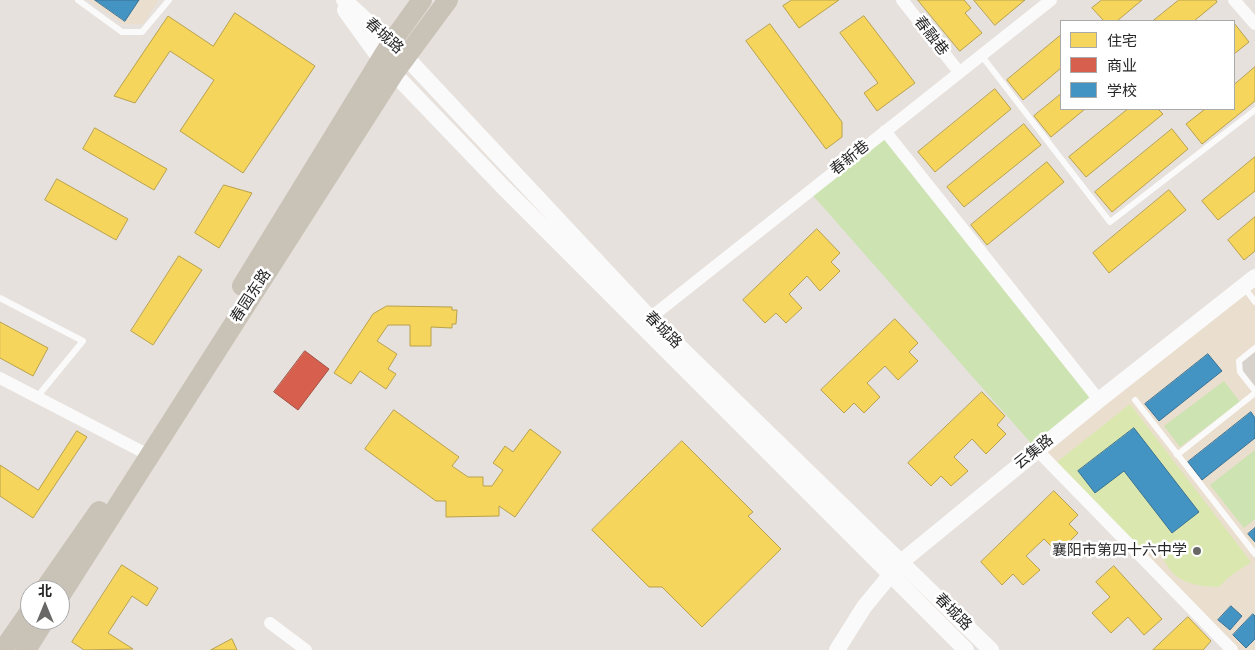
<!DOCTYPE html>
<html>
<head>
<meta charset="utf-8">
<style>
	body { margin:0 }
	#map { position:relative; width:1255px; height:650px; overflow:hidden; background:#e6e1dc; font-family:Cabin,"Noto Sans SC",sans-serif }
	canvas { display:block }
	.legend { position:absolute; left:1060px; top:20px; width:175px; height:90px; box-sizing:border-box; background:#fff; border:1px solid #a9a9a9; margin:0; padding:6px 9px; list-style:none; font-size:15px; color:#272727 }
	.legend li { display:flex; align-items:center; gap:10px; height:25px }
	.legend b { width:25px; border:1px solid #a9a9a9 }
	.north { position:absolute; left:20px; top:580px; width:50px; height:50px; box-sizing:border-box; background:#fff; border:1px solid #a9a9a9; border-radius:50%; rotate:0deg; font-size:14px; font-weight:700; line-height:20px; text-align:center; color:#272727 }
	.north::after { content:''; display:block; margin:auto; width:18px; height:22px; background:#6a6866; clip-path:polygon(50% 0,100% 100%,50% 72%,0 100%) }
</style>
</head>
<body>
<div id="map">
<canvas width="1255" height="650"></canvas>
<ul class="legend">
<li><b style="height:14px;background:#f6d55c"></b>住宅</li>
<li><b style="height:14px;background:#d6604d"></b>商业</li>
<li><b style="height:14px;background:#4393c3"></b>学校</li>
</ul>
<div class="north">北</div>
</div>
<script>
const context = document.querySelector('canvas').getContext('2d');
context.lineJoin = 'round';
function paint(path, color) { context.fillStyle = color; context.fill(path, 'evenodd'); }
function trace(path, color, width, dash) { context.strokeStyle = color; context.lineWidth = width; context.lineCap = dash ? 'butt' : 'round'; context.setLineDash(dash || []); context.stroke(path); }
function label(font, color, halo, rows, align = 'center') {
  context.font = font + ' Cabin,"Noto Sans SC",sans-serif'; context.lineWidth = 5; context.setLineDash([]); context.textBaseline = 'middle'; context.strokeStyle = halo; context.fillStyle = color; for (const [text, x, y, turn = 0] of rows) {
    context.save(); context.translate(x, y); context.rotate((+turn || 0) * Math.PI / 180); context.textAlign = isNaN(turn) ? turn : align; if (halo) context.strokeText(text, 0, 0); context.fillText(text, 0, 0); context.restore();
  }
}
paint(new Path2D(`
	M 88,0 L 159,0 L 143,24 L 123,24 Z
	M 1255,285 L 1255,650 L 1235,650 L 1042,452 Z`), '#eadecf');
paint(new Path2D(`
	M 885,131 L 1099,400 L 1037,450 L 809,191 Z
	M 1224,381 L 1240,402 L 1180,447 L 1164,426 Z
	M 1255,450 L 1255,519 L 1244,528 L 1210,485 Z`), '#cde3b2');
paint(new Path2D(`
	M 1130,404 L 1251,562 L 1229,577 L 1219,587 C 1203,587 1182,584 1171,571 C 1166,565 1162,556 1158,550 L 1141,548 L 1057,462 Z`), '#dae8af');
paint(new Path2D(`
	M 1255,348 L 1255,391 L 1240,372 L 1239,361 Z`), '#d6d1cb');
const homes = new Path2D(`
	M 792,0 L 839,0 L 799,28 L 783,6 Z
	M 918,0 L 964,0 L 971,8 L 965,13 L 982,33 L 960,51 Z
	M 974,0 L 1025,0 L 995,25 Z
	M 1102,0 L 1142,0 L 1117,21 L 1104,21 L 1092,8 Z
	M 1179,0 L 1216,0 L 1217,2 L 1194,21 L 1153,21 Z
	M 235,13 L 315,66 L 243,173 L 180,131 L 214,80 L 170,51 L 135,103 L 114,96 L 168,16 L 213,46 Z
	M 864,16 L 915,83 L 877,111 L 864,93 L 878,83 L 840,33 Z
	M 1234,23 L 1249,42 L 1234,54 Z
	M 770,24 L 842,122 L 842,137 L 826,149 L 746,41 Z
	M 1061,35 L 1061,68 L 1023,100 L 1007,80 Z
	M 1255,67 L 1255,101 L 1202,144 L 1186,124 L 1205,109 L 1234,109 L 1234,85 Z
	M 995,89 L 1011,109 L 935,172 L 918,152 Z
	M 1061,94 L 1061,109 L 1085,109 L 1051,137 L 1034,116 Z
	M 1128,109 L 1158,109 L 1163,114 L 1086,177 L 1069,157 Z
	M 1024,124 L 1041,145 L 964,207 L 947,187 Z
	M 95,128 L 167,169 L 154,190 L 83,149 Z
	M 1172,129 L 1188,149 L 1112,212 L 1095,192 Z
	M 1255,157 L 1255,191 L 1218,220 L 1202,201 Z
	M 1047,162 L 1064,182 L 987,245 L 971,225 Z
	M 57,179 L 128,219 L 116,240 L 45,200 Z
	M 224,185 L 252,193 L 219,248 L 195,233 Z
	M 1169,190 L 1186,210 L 1109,273 L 1093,253 Z
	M 1255,217 L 1255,251 L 1244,260 L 1228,240 Z
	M 817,229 L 840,253 L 831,262 L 840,271 L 820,291 L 807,276 L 789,294 L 802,308 L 786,323 L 776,313 L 765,323 L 743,300 Z
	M 179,256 L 202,270 L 153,345 L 131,331 Z
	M 387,306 L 452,307 L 452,310 L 457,310 L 456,324 L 452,324 L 452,328 L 431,327 L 431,346 L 410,346 L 410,325 L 388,325 L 377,341 L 397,354 L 388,369 L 396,374 L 386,389 L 360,371 L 351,384 L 334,373 L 373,314 Z
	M 895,319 L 918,343 L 909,352 L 918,361 L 898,380 L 885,366 L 867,383 L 880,397 L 864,413 L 854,403 L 844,413 L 821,390 Z
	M 0,322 L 48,348 L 33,376 L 0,358 Z
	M 982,392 L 1005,416 L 997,425 L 1006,434 L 986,454 L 972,439 L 954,457 L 968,471 L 951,486 L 941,476 L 931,486 L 908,463 Z
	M 394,410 L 459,457 L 452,466 L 468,477 L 483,477 L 483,486 L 492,486 L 503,470 L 493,463 L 505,446 L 513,452 L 530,429 L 561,452 L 515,517 L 499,506 L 499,516 L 446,517 L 446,501 L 436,501 L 365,449 Z
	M 77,431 L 87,437 L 33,518 L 0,496 L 0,465 L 38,490 Z
	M 682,441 L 753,512 L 748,516 L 781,549 L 702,627 L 662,587 L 649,587 L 592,530 Z
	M 1054,491 L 1078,515 L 1069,524 L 1078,533 L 1058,553 L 1044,539 L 1026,556 L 1040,570 L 1023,585 L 1013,574 L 1002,585 L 981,562 Z
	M 122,565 L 158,588 L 147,606 L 132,596 L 108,633 L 133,649 L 84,650 L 72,642 Z
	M 1114,566 L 1162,619 L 1144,635 L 1128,617 L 1111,633 L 1092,613 L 1110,597 L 1096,582 Z
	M 1188,617 L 1211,641 L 1203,650 L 1153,650 Z
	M 232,639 L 237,650 L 211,650 Z`);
paint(homes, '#f6d55c');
trace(homes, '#b8a14c', 1);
const shops = new Path2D(`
	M 305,351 L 329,369 L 298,410 L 274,392 Z`);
paint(shops, '#d6604d');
trace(shops, '#a24f42', 1);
const schools = new Path2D(`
	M 95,0 L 139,0 L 125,21 Z
	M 1208,354 L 1222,371 L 1159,421 L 1145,404 Z
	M 1251,412 L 1255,418 L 1255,438 L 1202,480 L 1188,462 Z
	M 1134,428 L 1199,512 L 1172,533 L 1124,471 L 1095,493 L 1078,471 Z
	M 1255,528 L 1255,542 L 1248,534 Z
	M 1231,606 L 1242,616 L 1230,630 L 1218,620 Z
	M 1253,614 L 1255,616 L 1255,639 L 1246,648 L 1233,635 Z`);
paint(schools, '#4393c3');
trace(schools, '#3b7394', 1);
trace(new Path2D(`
	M 78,0 L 122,32 L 142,32 L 169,0
	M 981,55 L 1110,222 L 1255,110
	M 1244,287 L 1255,302
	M 0,298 L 83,341 L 37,397
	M 1255,348 L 1239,361 L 1240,372 L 1255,391
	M 1135,400 L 1255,554
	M 1177,455 L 1255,393`), '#fbfafa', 6);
trace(new Path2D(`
	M 902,0 L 959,72
	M 1234,0 L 1255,24
	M 885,131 L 1099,400
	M 650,318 L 1051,0
	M 0,378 L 141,451
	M 1037,450 L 1232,650
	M 270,623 L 306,650`), '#fbfafa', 12);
trace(new Path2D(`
	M 344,0 L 406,57 L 650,318 L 991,650
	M 345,10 L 381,60 L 503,187 L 966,650
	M 837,650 L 864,607 L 901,562 L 1099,400 L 1255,277`), '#fbfafa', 16);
trace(new Path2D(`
	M 242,286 L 391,43 L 422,0
	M 44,590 L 99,511
	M 60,596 L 394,73 L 448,0
	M 3,650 L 30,611
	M 26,650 L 45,620`), '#c9c2b7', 20);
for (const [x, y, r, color] of [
	[1197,551,5,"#6a6866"]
]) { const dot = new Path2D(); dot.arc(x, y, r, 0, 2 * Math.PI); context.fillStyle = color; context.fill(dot); trace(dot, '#fff', 2); }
label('15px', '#272727', '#fff', [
	["春城路",384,36,42],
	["春融巷",931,36,52],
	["春新巷",850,158,-39],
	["春园东路",251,296,-57],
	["春城路",663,330,45],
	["云集路",1034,452,-39],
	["春城路",953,612,45]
]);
label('15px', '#272727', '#fff', [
	["襄阳市第四十六中学",1187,551]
], 'right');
</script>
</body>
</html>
